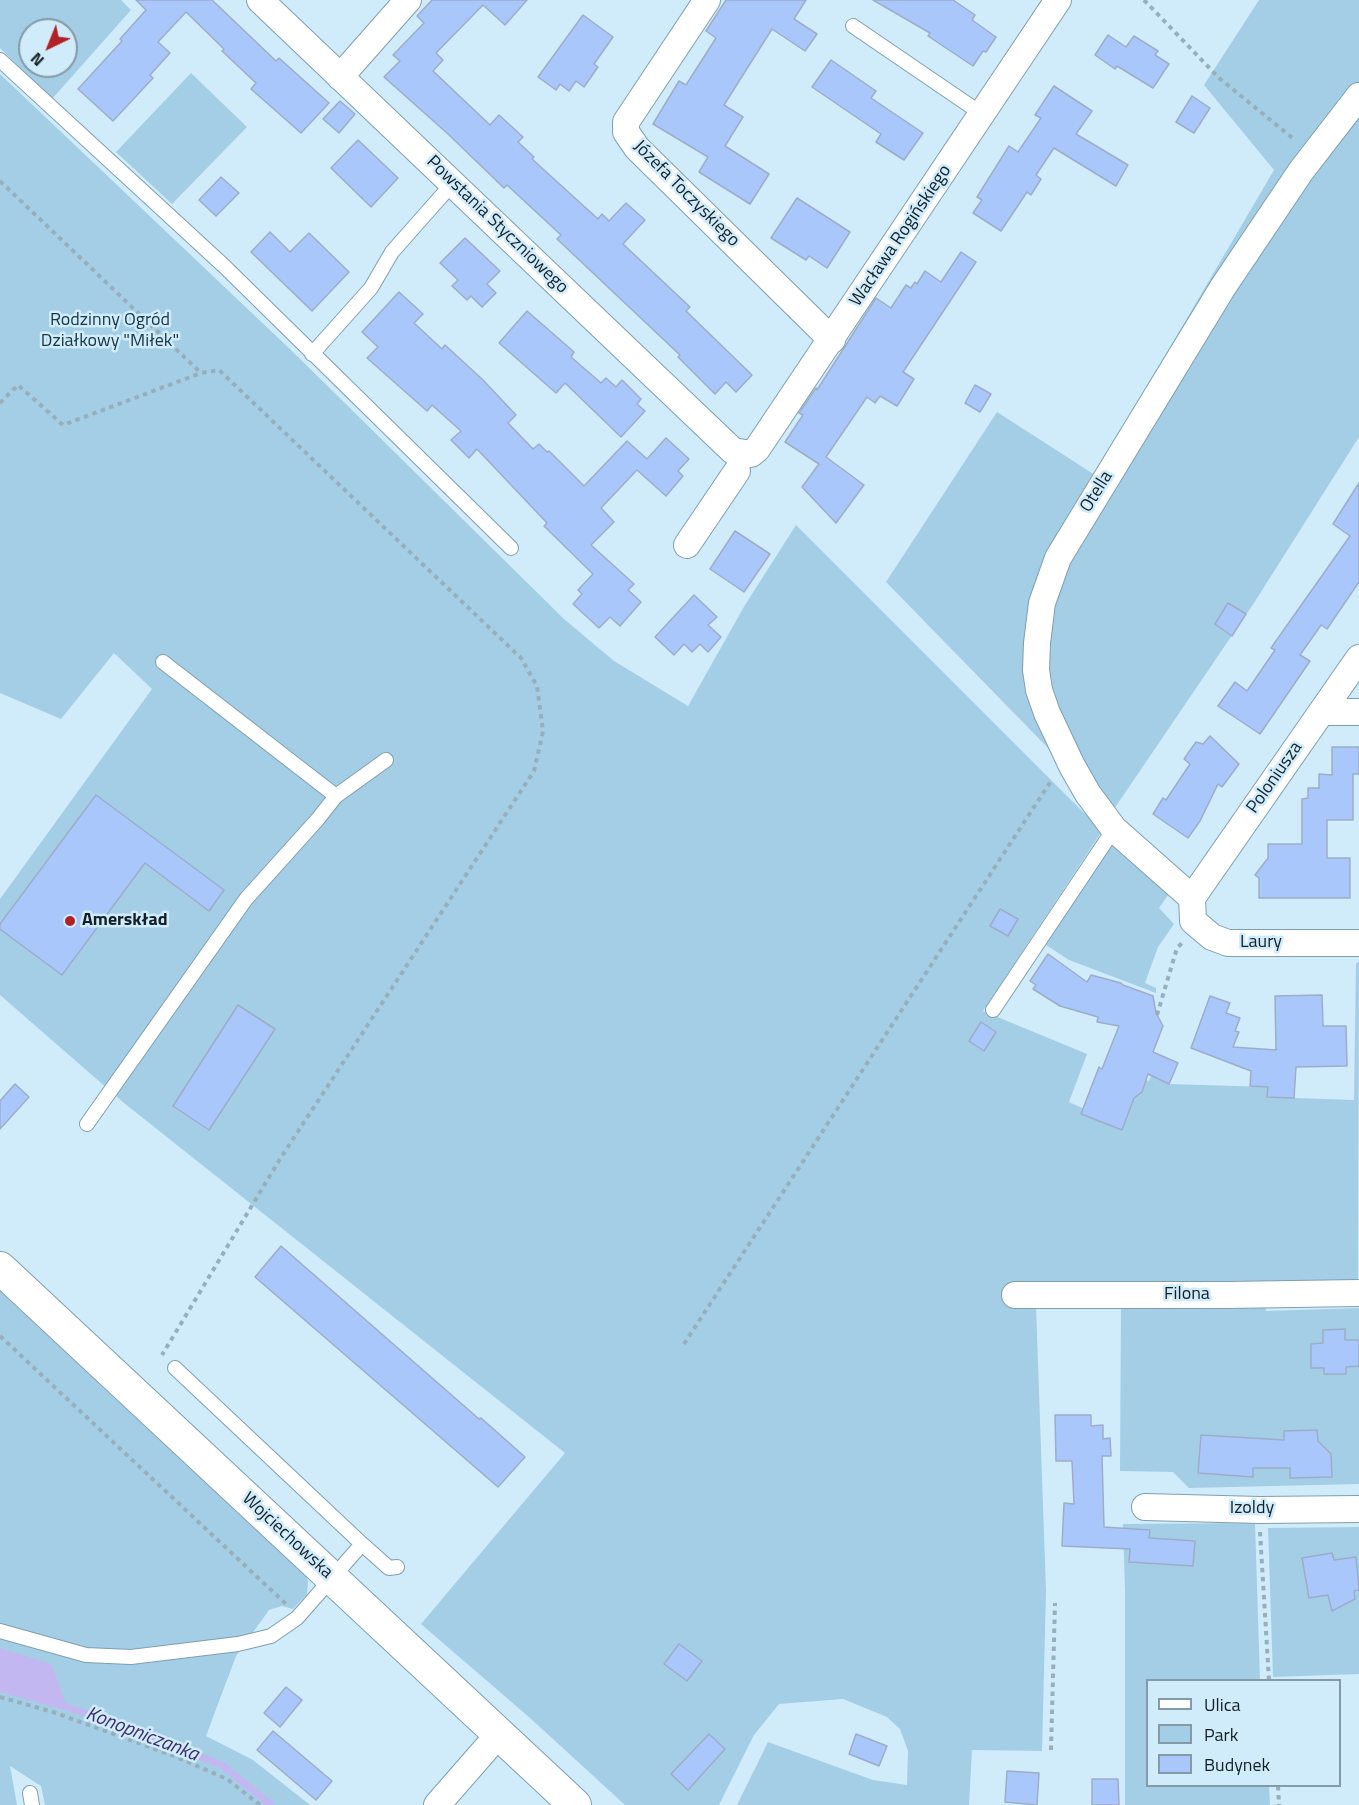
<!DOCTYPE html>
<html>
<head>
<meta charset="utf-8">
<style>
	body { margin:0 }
	#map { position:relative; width:1359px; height:1805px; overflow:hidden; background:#d0ecfb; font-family:"Titillium Web",sans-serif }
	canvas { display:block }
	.legend { position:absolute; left:1146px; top:1679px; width:195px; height:108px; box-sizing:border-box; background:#d0ecfb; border:2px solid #849aa6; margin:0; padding:8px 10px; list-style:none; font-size:18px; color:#132027 }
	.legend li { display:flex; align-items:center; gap:12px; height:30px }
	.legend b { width:30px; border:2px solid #849aa6 }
	.north { position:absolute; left:18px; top:18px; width:60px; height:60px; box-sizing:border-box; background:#d0ecfb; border:2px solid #849aa6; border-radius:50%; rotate:223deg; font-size:16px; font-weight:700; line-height:24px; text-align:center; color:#132027 }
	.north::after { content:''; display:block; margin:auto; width:21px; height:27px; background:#b22125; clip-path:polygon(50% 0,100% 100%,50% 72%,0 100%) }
</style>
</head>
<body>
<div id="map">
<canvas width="1359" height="1805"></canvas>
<ul class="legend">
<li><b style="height:8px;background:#fff"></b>Ulica</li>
<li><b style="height:16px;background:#a4cee5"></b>Park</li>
<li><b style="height:16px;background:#aac7fb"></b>Budynek</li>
</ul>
<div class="north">N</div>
</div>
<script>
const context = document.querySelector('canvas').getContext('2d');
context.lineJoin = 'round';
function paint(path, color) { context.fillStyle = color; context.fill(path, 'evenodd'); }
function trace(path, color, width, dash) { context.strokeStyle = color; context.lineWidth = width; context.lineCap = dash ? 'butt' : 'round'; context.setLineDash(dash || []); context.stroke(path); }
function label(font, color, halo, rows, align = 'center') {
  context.font = font + ' "Titillium Web",sans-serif'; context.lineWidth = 5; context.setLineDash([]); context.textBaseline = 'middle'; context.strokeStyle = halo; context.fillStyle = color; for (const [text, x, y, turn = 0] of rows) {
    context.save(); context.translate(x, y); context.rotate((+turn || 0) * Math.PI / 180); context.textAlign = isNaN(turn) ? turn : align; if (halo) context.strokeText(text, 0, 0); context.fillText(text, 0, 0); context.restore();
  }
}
paint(new Path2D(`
	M 0,0 L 121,0 L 131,10 L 52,99 L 0,48 ZM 30,30 L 66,30 L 66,66 L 30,66 Z
	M 1259,0 L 1359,0 L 1359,437 L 1254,603 L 1114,809 L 1049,749 L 886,582 L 997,412 L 1095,475 L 1274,170 L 1204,85 Z
	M 191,73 L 247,127 L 172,204 L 116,152 Z
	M 0,74 L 293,352 L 564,619 L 614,661 L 688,706 L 745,605 L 796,525 L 1102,831 L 983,1011 L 1087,1054 L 1069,1102 L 1119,1125 L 1140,1078 L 1149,1081 L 1151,1076 L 1169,1084 L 1268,1087 L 1267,1097 L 1354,1100 L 1356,963 L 1359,962 L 1358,1280 L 1261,1281 L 1266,1311 L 1359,1308 L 1359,1484 L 1189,1488 L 1173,1472 L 1120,1471 L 1121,1305 L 1036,1306 L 1046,1591 L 1042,1751 L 972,1750 L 969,1805 L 737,1805 L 768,1742 L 873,1780 L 907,1785 L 908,1751 L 900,1729 L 887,1717 L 843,1699 L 779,1704 L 754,1735 L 719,1805 L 625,1805 L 530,1718 L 421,1624 L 565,1453 L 124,1103 L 0,995 L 0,899 L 152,689 L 114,653 L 61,719 L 0,693 Z
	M 1111,845 L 1169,894 L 1159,908 L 1174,924 L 1158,947 L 1145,983 L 1156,988 L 1156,993 L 1069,960 L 1046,945 Z
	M 0,1288 L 304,1572 L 308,1581 L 307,1594 L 293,1609 L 282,1606 L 269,1610 L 236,1656 L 206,1736 L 253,1760 L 310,1805 L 45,1805 L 41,1786 L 10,1766 L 17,1805 L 0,1805 Z
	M 1255,1523 L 1260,1680 L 1148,1680 L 1148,1786 L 1269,1786 L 1270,1805 L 1125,1805 L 1125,1591 L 1123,1524 Z
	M 1359,1527 L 1359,1674 L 1273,1677 L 1268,1528 Z`), '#a4cee5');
paint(new Path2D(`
	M 0,1648 L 51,1664 L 68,1708 L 0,1688 Z`), '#c2b7f0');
trace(new Path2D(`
	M 0,1688 L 83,1712 L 222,1765 L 271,1805`), '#c2b7f0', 7);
const building = new Path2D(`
	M 136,0 L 212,0 L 276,61 L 279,58 L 329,103 L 301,133 L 251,89 L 256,83 L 222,51 L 224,49 L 186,12 L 158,42 L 170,53 L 150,75 L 153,78 L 113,121 L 78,89 L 122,41 L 120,39 L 146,10 Z
	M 432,0 L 527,0 L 505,25 L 483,5 L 436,53 L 443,60 L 433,71 L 490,125 L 499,115 L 523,137 L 518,142 L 534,157 L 532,159 L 598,219 L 602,214 L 609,221 L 626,203 L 645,220 L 623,244 L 690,307 L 686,311 L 752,375 L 736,392 L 726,382 L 715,394 L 678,357 L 680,355 L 557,239 L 561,235 L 507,185 L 504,188 L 448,134 L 384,77 L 400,61 L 393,55 L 424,23 L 417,16 Z
	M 726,0 L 806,0 L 794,19 L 817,34 L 805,51 L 772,29 L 724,105 L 743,117 L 725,146 L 769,174 L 750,204 L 699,172 L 708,157 L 653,124 L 679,81 L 686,85 L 716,38 L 706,31 Z
	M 873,0 L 953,0 L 975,15 L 972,20 L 996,37 L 986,52 L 983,51 L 973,66 L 928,36 L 930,33 Z
	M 583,15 L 613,37 L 594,64 L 598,67 L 584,87 L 576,81 L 569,91 L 560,84 L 556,90 L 538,77 Z
	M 1108,35 L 1126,47 L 1134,36 L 1158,51 L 1155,55 L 1169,64 L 1153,88 L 1117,66 L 1115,69 L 1095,55 Z
	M 831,60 L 876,91 L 871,98 L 923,133 L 904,160 L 876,142 L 881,134 L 812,87 Z
	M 1054,86 L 1092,111 L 1076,134 L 1128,165 L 1116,186 L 1054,148 L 1036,175 L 1041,179 L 1031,195 L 1027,192 L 1001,231 L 973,213 L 982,200 L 977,197 L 1009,146 L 1018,152 L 1041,118 L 1035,115 Z
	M 1192,96 L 1210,108 L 1194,133 L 1176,122 Z
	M 340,101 L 355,114 L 339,133 L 323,119 Z
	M 358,140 L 398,178 L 371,207 L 331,168 Z
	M 221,177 L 239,193 L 216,216 L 199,200 Z
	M 797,198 L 850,232 L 827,268 L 809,256 L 806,260 L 771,238 Z
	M 270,232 L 290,252 L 309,233 L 349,272 L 312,311 L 251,252 Z
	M 465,238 L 500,271 L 487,284 L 496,293 L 482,307 L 471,296 L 467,300 L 452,286 L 458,280 L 440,263 Z
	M 961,252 L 976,262 L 903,372 L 914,379 L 897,406 L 880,396 L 875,403 L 867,397 L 826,457 L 864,485 L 836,523 L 802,487 L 819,464 L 785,442 L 803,415 L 799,413 L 816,388 L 817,390 L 876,298 L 891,308 L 906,285 L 911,288 L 915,282 L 917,284 L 925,271 L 941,282 Z
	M 399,292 L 423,314 L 414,323 L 442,349 L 445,345 L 483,380 L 516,415 L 508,423 L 533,449 L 539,444 L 547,452 L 549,451 L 584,486 L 627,441 L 647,459 L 666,438 L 689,459 L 678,471 L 683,476 L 666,496 L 637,470 L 601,508 L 614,522 L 591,545 L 634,584 L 628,590 L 641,602 L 620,626 L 610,617 L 599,628 L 573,604 L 582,594 L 578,590 L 593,574 L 544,526 L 547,523 L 477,449 L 469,458 L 451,440 L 461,431 L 432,405 L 427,411 L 367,358 L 378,347 L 362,332 Z
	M 527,311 L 574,352 L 571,357 L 601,383 L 606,378 L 616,387 L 622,380 L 641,399 L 637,404 L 645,411 L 621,437 L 565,383 L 556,393 L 499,343 Z
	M 975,385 L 991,394 L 980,412 L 965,403 Z
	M 1359,483 L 1359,582 L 1327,629 L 1321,625 L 1300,655 L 1310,661 L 1260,734 L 1218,706 L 1235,682 L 1247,691 L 1275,650 L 1271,648 L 1350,536 L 1333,524 Z
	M 735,531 L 770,554 L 744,592 L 710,569 Z
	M 694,595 L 717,617 L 708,625 L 721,637 L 708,652 L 700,644 L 692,652 L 684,644 L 674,655 L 655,637 Z
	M 1228,603 L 1246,614 L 1232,636 L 1215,624 Z
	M 1210,736 L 1239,764 L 1222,787 L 1218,784 L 1200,821 L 1188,838 L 1153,814 L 1163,798 L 1166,800 L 1190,764 L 1184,759 L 1196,742 L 1203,744 Z
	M 1332,747 L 1359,747 L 1359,774 L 1353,774 L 1353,820 L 1327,820 L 1327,858 L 1350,858 L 1350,898 L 1259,898 L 1259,878 L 1255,875 L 1268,858 L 1268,844 L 1302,844 L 1302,799 L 1308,798 L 1308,788 L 1319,788 L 1319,774 L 1332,775 Z
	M 96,795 L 224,890 L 209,911 L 145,863 L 62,975 L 0,929 L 0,924 Z
	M 1000,909 L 1018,919 L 1008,936 L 990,926 Z
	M 1048,954 L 1087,982 L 1091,975 L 1121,983 L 1123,985 L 1153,996 L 1156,1013 L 1163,1026 L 1153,1052 L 1178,1063 L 1169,1084 L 1148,1074 L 1142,1092 L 1134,1098 L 1122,1130 L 1081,1114 L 1099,1067 L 1102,1069 L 1119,1026 L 1097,1022 L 1098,1017 L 1060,1006 L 1033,989 L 1036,985 L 1030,981 Z
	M 1322,995 L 1323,1026 L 1346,1026 L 1347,1066 L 1296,1067 L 1294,1098 L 1267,1097 L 1268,1087 L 1250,1086 L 1251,1071 L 1191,1048 L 1210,996 L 1230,1003 L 1226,1013 L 1240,1018 L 1235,1031 L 1239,1032 L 1233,1047 L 1276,1050 L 1275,996 Z
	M 238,1005 L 275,1029 L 209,1130 L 173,1106 Z
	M 981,1022 L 996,1032 L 984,1051 L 969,1041 Z
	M 15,1084 L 29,1097 L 0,1129 L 0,1101 Z
	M 281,1246 L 479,1419 L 481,1418 L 525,1457 L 498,1487 L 255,1277 Z
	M 1345,1329 L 1345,1340 L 1359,1340 L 1359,1366 L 1346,1367 L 1346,1374 L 1324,1374 L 1324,1368 L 1311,1368 L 1311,1344 L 1323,1343 L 1323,1330 Z
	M 1055,1415 L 1091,1415 L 1091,1426 L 1103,1425 L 1103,1439 L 1110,1438 L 1111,1456 L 1102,1456 L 1104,1527 L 1150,1530 L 1149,1538 L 1195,1541 L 1193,1566 L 1129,1562 L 1130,1549 L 1062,1546 L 1064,1503 L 1074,1504 L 1072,1461 L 1056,1461 Z
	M 1317,1430 L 1318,1441 L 1331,1454 L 1332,1477 L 1290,1478 L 1290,1468 L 1253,1468 L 1253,1477 L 1198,1473 L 1201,1435 L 1284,1440 L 1284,1431 Z
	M 1332,1553 L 1334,1560 L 1356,1557 L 1359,1590 L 1354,1591 L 1355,1599 L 1332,1611 L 1328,1595 L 1309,1598 L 1302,1558 Z
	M 679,1644 L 702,1661 L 687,1681 L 664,1664 Z
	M 286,1687 L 302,1700 L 280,1727 L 264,1713 Z
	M 273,1731 L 332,1781 L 316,1800 L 257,1750 Z
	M 709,1734 L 725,1749 L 688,1790 L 671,1774 Z
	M 856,1734 L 887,1746 L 879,1766 L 849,1754 Z
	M 1007,1771 L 1039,1773 L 1037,1805 L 1005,1802 Z
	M 1092,1779 L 1118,1779 L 1119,1805 L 1092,1805 Z`);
paint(building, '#aac7fb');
trace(building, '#9dadc9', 1.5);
const service = new Path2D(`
	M 853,26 L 982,114
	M 0,60 L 224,266 L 511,548
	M 312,354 L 371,288 L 392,252 L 453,183
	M 336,796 L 386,760
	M 993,1010 L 1114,829
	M 87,1124 L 246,899 L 317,820 L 336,796 L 163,662
	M 362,1544 L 389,1568 L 397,1567
	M 0,1631 L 86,1655 L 131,1657 L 238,1644 L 271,1636 L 297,1618 L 362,1544 L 175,1368
	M 30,1793 L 32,1805`);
const minor = new Path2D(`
	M 260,0 L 733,451 L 751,454 L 757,449 L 1058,0
	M 707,0 L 626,122 L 626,132 L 637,148 L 832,340
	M 340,77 L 408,0
	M 687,545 L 737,471
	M 1322,712 L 1359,712
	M 1192,898 L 1114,829 L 1088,794 L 1072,766 L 1047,713 L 1039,690 L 1036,670 L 1037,643 L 1042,603 L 1058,558 L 1223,287 L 1301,171 L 1359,96
	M 1192,898 L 1359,658
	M 1192,898 L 1193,921 L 1212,937 L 1228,943 L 1359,943
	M 1015,1295 L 1228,1295 L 1359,1293
	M 1145,1507 L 1260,1510 L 1359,1509
	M 437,1805 L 499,1734`);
const tertiary = new Path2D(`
	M 0,1268 L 575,1805`);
trace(service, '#7e9fb1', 16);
trace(minor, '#7e9fb1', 28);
trace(tertiary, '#7e9fb1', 34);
trace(new Path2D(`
	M 1144,0 L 1219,78 L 1295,140
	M 0,181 L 201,373 L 219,370 L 521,658 L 537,686 L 543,731 L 534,771 L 280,1159 L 162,1355
	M 0,403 L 18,385 L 63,425 L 201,373
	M 1157,1015 L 1177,948 L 1182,943
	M 0,1336 L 286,1604
	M 684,1344 L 1051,781
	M 1260,1532 L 1269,1680
	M 0,1697 L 53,1712 L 174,1756 L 227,1779 L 260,1805
	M 1051,1750 L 1055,1603
	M 1278,1786 L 1279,1805`), '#97afbb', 4, [4.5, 4.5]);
trace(service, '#fff', 14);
trace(minor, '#fff', 26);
trace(tertiary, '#fff', 32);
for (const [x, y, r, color] of [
	[70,921,6,"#b22125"]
]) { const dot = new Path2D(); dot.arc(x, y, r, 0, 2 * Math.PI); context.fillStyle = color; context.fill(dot); trace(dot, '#d0ecfb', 2); }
label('18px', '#132027', '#d0ecfb', [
	["Józefa Toczyskiego",686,194,45],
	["Powstania Styczniowego",497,225,44],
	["Wacława Rogińskiego",901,236,-56],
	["Otella",1097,492,-58],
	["Poloniusza",1275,778,-55],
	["Laury",1261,943],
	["Filona",1187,1295],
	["Izoldy",1252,1509],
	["Wojciechowska",287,1536,43]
]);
label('18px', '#173543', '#d0ecfb', [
	["Rodzinny Ogród",110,321],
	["Działkowy \"Miłek\"",110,342]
]);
label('bold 18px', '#132027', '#d0ecfb', [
	["Amerskład",82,921]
], 'left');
label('italic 20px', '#3f2c6e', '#d0ecfb', [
	["Konopniczanka",142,1735,21]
]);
</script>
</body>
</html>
